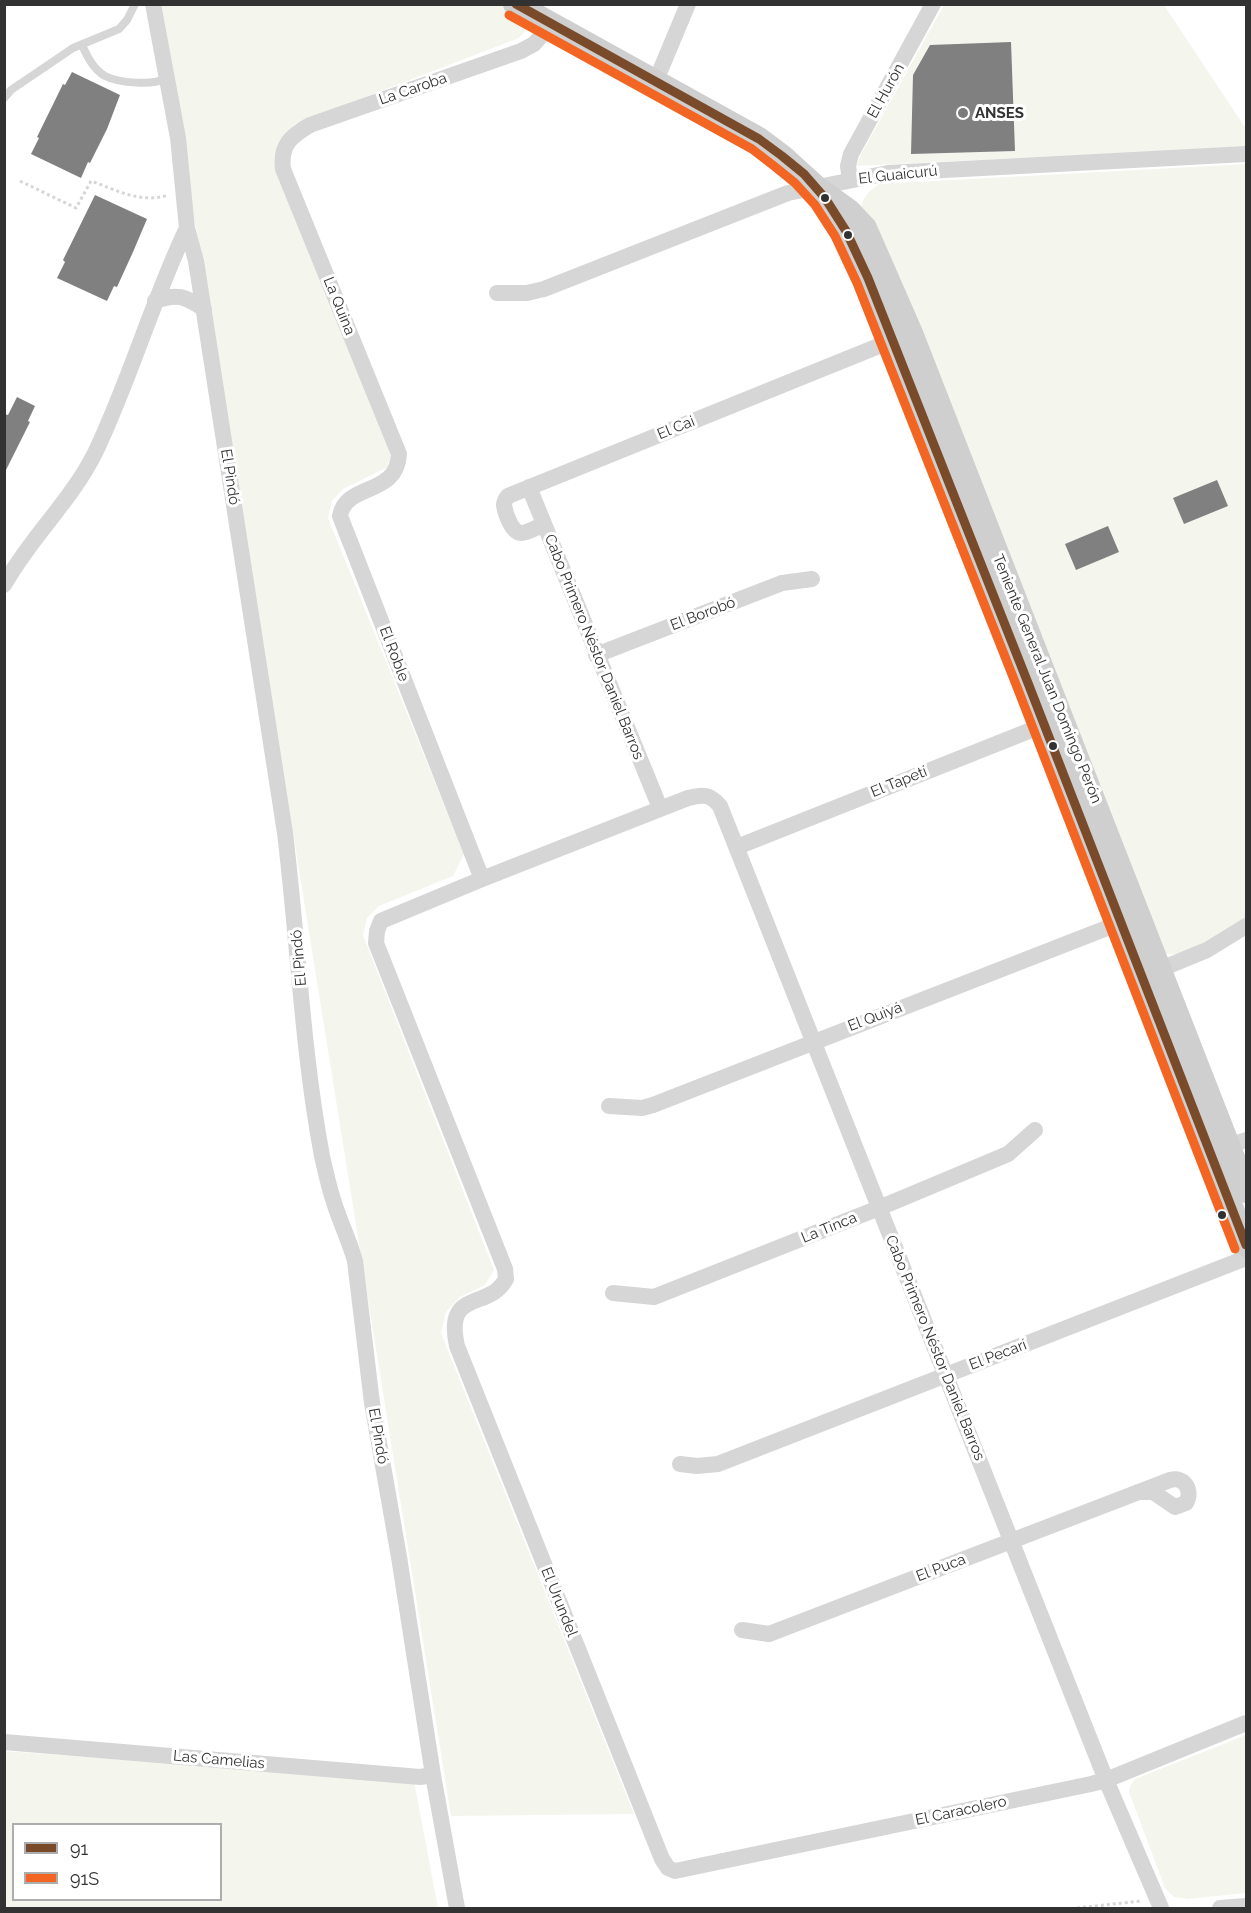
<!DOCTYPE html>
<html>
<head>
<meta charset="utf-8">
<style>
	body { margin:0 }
	#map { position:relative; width:1251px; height:1913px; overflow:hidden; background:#fff; font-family:Raleway,sans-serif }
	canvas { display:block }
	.frame { position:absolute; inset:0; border:6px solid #323232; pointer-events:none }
	.legend { position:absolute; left:12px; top:1823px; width:210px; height:78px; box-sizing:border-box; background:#fff; border:2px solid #adadad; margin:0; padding:8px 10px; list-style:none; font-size:18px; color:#323232 }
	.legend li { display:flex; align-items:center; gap:12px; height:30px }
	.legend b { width:30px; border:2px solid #adadad }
</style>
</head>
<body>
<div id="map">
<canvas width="1251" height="1913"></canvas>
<div class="frame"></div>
<ul class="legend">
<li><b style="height:8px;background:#7a4b2a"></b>91</li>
<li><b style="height:8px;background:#f26522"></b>91S</li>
</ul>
</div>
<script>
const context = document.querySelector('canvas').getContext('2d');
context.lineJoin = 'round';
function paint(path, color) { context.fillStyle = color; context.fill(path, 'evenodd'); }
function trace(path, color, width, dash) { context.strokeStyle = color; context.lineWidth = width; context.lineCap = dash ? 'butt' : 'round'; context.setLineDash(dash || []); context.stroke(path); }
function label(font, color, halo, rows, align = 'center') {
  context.font = font + ' Raleway,sans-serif'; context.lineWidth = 6; context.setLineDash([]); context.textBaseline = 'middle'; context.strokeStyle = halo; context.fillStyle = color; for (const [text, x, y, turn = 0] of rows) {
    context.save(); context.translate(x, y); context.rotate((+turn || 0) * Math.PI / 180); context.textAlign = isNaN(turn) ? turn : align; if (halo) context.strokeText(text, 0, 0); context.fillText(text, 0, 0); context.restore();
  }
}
paint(new Path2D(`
	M 504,4 L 524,23 L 525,31 L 519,38 L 295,124 L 283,137 L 277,152 L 389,449 L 391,458 L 386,468 L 343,489 L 332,501 L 328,518 L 464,854 L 453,876 L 379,906 L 367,918 L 363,935 L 494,1270 L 485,1285 L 460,1297 L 446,1312 L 441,1333 L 634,1814 L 451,1816 L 160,5 Z
	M 944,5 L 1164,5 L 1246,129 L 1246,147 L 857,166 L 860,156 Z
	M 1246,164 L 1246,917 C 1226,930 1192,957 1167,954 L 1161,947 L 861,210 C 862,197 868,192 879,184 Z
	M 1246,1735 L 1246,1893 L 1188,1899 L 1174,1897 L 1165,1888 L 1129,1792 L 1130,1786 L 1135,1779 Z
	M 4,1751 L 410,1780 L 415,1786 L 438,1908 L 5,1908 ZM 14,1824 L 220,1824 L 220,1900 L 14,1900 Z`), '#f4f6ee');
paint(new Path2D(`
	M 1011,42 L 1015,151 L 911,154 L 913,75 L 930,45 Z
	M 72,72 L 120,95 L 107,129 L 90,163 L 88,162 L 81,178 L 31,154 L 39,138 L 37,137 L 63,84 L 65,85 Z
	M 95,195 L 147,219 L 133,252 L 117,287 L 114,286 L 107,301 L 57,278 L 65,262 L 63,260 Z
	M 17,397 L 35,406 L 28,421 L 30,422 L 4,474 L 4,414 L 8,415 Z
	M 1217,480 L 1228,506 L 1184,524 L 1173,498 Z
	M 1108,526 L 1119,552 L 1076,570 L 1065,544 Z`), '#808080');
trace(new Path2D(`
	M 20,181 L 76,208 L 91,181 C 117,190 140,204 169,195
	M 1077,1908 L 1141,1901`), '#d6d6d6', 3, [3, 3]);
trace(new Path2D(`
	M 82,45 C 87,56 93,69 105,76 C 119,83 153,86 167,78
	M 4,98 L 11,90 L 73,48 L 119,29 L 127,20 L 135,4`), '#d6d6d6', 8);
trace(new Path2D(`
	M 153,4 L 178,138 L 187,228 L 196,261 L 285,833 C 298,940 302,1050 322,1156 C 325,1169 328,1183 332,1196 C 338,1218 349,1239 355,1261 L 372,1403 L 399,1557 L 433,1775 L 457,1908
	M 655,83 L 688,4
	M 850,180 L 848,166 L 851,154 L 933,4
	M 497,293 L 527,293 L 544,289 L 788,193 L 888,173 L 1246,154
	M 155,301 C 177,293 185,296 204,309
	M 529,487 L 660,808
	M 544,524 C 537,527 528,533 521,533 C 512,533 505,513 504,505 C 504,501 506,499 508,496 L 901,337
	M 4,585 C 30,538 71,501 95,453 C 130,380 152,301 187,228
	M 596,655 L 782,583 L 812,579
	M 737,847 L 1054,721
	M 482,879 L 340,516 C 346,482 397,497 399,454 L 283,169 C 280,145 291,136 310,125 L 521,51 L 534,44 L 551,25
	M 1151,973 L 1207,950 L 1246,926
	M 609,1106 L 642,1108 L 653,1105 L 1130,919
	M 1219,1149 L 1246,1140
	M 613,1293 L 654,1297 L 879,1208 L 1008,1154 L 1035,1130
	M 680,1464 L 697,1466 L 718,1464 L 1246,1258
	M 742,1630 L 769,1634 L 1170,1480 C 1185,1476 1193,1491 1186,1503 L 1175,1507 L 1153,1492 L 1138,1492
	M 4,1742 L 420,1777 L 433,1775
	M 1161,1908 L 1106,1780 L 720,806 C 710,794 703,794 688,798 L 482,879 L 381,921 L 377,931 L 376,943 L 505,1269 L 506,1279 C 489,1311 444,1288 457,1346 L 662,1859 L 668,1868 L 675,1871 L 1091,1784 L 1106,1780 L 1246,1723
	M 1220,1908 L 1246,1906`), '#d6d6d6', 16);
trace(new Path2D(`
	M 515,4 L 759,139 L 783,157 L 817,188 L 849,211 L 865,228 L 911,333 L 1246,1191
	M 828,205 L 840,221 L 868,278 L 1028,683 L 1246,1245`), '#cfcfcf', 24);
trace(new Path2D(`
	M 516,4 L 759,139 L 782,156 L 804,174 L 825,198 L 846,231 L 868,278 L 1028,683 L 1246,1245`), '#7a4b2a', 9);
trace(new Path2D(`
	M 509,15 L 752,149 L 774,166 L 795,183 L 815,205 L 835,236 L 857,283 L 1017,687 L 1235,1249`), '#f26522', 9);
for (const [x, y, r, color] of [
	[963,113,6,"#7a7a7a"],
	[825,198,5,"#323232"],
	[848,235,5,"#323232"],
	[1053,746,5,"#323232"],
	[1222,1215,5,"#323232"]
]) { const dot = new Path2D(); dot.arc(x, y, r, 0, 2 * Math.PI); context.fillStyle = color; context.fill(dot); trace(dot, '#fff', 2); }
label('15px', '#323232', '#fff', [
	["La Caroba",413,89,-19],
	["El Hurón",886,91,-61],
	["El Guaicurú",898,175,-6],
	["La Quina",339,306,68],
	["El Cai",676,428,-22],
	["El Pindó",230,477,81],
	["El Borobó",703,614,-21],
	["Cabo Primero Néstor Daniel Barros",594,647,68],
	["El Roble",394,654,69],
	["Teniente General Juan Domingo Perón",1047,679,68],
	["El Tapetí",899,782,-22],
	["El Pindó",299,958,-95],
	["El Quiyá",875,1017,-21],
	["La Tinca",829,1228,-22],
	["Cabo Primero Néstor Daniel Barros",935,1348,68],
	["El Pecarí",998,1355,-21],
	["El Pindó",378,1436,80],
	["El Puca",941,1568,-21],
	["El Urundel",559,1602,68],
	["Las Camelias",219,1760,5],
	["El Caracolero",961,1811,-12]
]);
label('bold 15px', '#323232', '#fff', [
	["ANSES",975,113]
], 'left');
</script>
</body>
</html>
